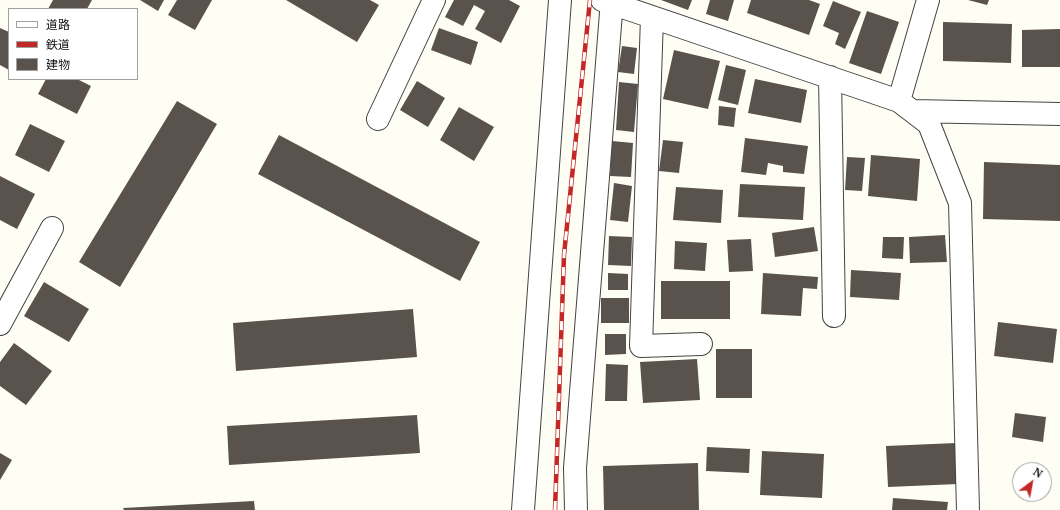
<!DOCTYPE html>
<html>
<head>
<meta charset="utf-8">
<style>
	body { margin:0 }
	#map { position:relative; width:1060px; height:510px; overflow:hidden; background:#fffef5; font-family:"Noto Serif","Noto Sans JP",serif }
	canvas { display:block }
	.legend { position:absolute; left:8px; top:8px; width:130px; height:72px; box-sizing:border-box; background:#fff; border:1px solid #a0a0a0; margin:0; padding:5px 7px; list-style:none; font-size:12px; color:#111 }
	.legend li { display:flex; align-items:center; gap:8px; height:20px }
	.legend b { width:20px; border:1px solid #a0a0a0 }
	.north { position:absolute; left:1012px; top:462px; width:40px; height:40px; box-sizing:border-box; background:#fff; border:1px solid #a0a0a0; border-radius:50%; rotate:32deg; font-size:11px; font-weight:700; line-height:16px; text-align:center; color:#111 }
	.north::after { content:''; display:block; margin:auto; width:14px; height:18px; background:#c42725; clip-path:polygon(50% 0,100% 100%,50% 72%,0 100%) }
</style>
</head>
<body>
<div id="map">
<canvas width="1060" height="510"></canvas>
<ul class="legend">
<li><b style="height:5px;background:#fff"></b>道路</li>
<li><b style="height:5px;background:#c42725"></b>鉄道</li>
<li><b style="height:11px;background:#5a534d"></b>建物</li>
</ul>
<div class="north">N</div>
</div>
<script>
const context = document.querySelector('canvas').getContext('2d');
context.lineJoin = 'round';
function paint(path, color) { context.fillStyle = color; context.fill(path, 'evenodd'); }
function trace(path, color, width, dash) { context.strokeStyle = color; context.lineWidth = width; context.lineCap = dash ? 'butt' : 'round'; context.setLineDash(dash || []); context.stroke(path); }
paint(new Path2D(`
	M 53,0 L 92,0 L 87,9 L 48,9 Z
	M 140,0 L 164,0 L 158,11 Z
	M 177,0 L 212,0 L 195,30 L 168,15 Z
	M 286,0 L 370,0 L 379,5 L 357,42 Z
	M 454,0 L 509,0 L 520,6 L 501,43 L 475,29 L 485,11 L 474,5 L 463,26 L 445,17 Z
	M 661,0 L 692,0 L 688,10 Z
	M 710,0 L 734,0 L 728,21 L 706,14 Z
	M 751,0 L 809,0 L 820,4 L 809,35 L 747,13 Z
	M 968,0 L 989,0 L 987,5 Z
	M 833,1 L 861,12 L 845,49 L 835,44 L 839,33 L 823,26 Z
	M 867,11 L 899,22 L 881,74 L 849,63 Z
	M 943,22 L 1012,24 L 1011,63 L 943,61 Z
	M 0,28 L 9,32 L 9,70 L 0,65 Z
	M 439,28 L 478,42 L 471,65 L 431,50 Z
	M 1060,29 L 1060,67 L 1022,67 L 1022,30 Z
	M 622,46 L 637,48 L 634,74 L 618,72 Z
	M 674,50 L 720,61 L 708,109 L 663,99 Z
	M 726,65 L 746,70 L 738,105 L 718,100 Z
	M 46,79 L 77,79 L 91,86 L 77,114 L 38,94 Z
	M 755,79 L 807,90 L 801,123 L 748,113 Z
	M 417,81 L 445,98 L 428,127 L 400,110 Z
	M 619,82 L 638,84 L 634,132 L 616,130 Z
	M 177,101 L 217,124 L 120,287 L 79,262 Z
	M 719,106 L 736,108 L 734,127 L 718,125 Z
	M 459,107 L 494,127 L 474,161 L 440,140 Z
	M 30,124 L 65,141 L 49,172 L 15,155 Z
	M 279,135 L 480,242 L 460,281 L 258,174 Z
	M 745,138 L 808,146 L 804,174 L 783,172 L 783,166 L 768,163 L 766,175 L 741,172 Z
	M 663,140 L 683,142 L 679,173 L 659,171 Z
	M 612,141 L 633,143 L 631,177 L 610,176 Z
	M 871,155 L 920,159 L 917,201 L 868,196 Z
	M 847,157 L 865,158 L 862,191 L 845,190 Z
	M 984,162 L 1060,165 L 1060,221 L 983,219 Z
	M 0,176 L 35,194 L 17,229 L 0,220 Z
	M 614,183 L 632,186 L 628,222 L 610,220 Z
	M 740,184 L 805,187 L 803,220 L 738,217 Z
	M 676,187 L 723,190 L 721,223 L 673,220 Z
	M 814,227 L 818,251 L 775,257 L 772,233 Z
	M 945,235 L 947,262 L 910,263 L 909,237 Z
	M 609,236 L 632,237 L 631,266 L 608,265 Z
	M 883,237 L 904,237 L 903,259 L 882,258 Z
	M 751,239 L 753,271 L 729,272 L 727,240 Z
	M 675,241 L 707,243 L 705,271 L 674,269 Z
	M 851,270 L 901,273 L 899,300 L 850,297 Z
	M 608,273 L 628,274 L 628,290 L 608,290 Z
	M 763,273 L 818,277 L 817,289 L 803,288 L 801,316 L 761,314 Z
	M 661,281 L 730,281 L 730,319 L 661,319 Z
	M 44,282 L 89,309 L 69,342 L 24,316 Z
	M 601,298 L 629,298 L 629,323 L 601,323 Z
	M 413,309 L 417,357 L 236,371 L 233,323 Z
	M 998,322 L 1057,329 L 1053,363 L 994,356 Z
	M 605,334 L 626,334 L 626,354 L 605,355 Z
	M 14,343 L 52,371 L 26,405 L 0,386 L 0,362 Z
	M 716,349 L 752,349 L 752,398 L 716,398 Z
	M 697,359 L 700,400 L 643,403 L 640,362 Z
	M 606,364 L 628,365 L 627,401 L 605,401 Z
	M 1015,413 L 1046,417 L 1043,442 L 1012,437 Z
	M 417,415 L 420,453 L 229,465 L 227,426 Z
	M 956,443 L 958,484 L 888,487 L 886,446 Z
	M 707,447 L 750,449 L 749,473 L 706,471 Z
	M 762,451 L 824,454 L 822,498 L 760,495 Z
	M 0,453 L 12,460 L 0,480 Z
	M 698,463 L 699,510 L 604,510 L 603,466 Z
	M 893,498 L 948,502 L 947,510 L 892,510 Z
	M 254,501 L 255,510 L 124,510 L 123,508 Z`), '#5a534d');
const minor = new Path2D(`
	M 602,0 L 899,101 L 929,124 L 960,203 L 968,510
	M 652,17 L 641,346 L 701,344
	M 830,77 L 834,316
	M 899,101 L 928,0
	M 913,111 L 1060,114
	M 378,119 L 434,0
	M 0,324 L 52,228
	M 523,510 L 560,0
	M 576,510 L 575,468 L 612,0`);
trace(minor, '#444', 24);
trace(minor, '#fff', 22);
const rail = new Path2D(`
	M 555,510 L 564,255 L 590,0`);
trace(rail, '#c42725', 4.5);
trace(rail, '#fff', 3, [9]);
</script>
</body>
</html>
